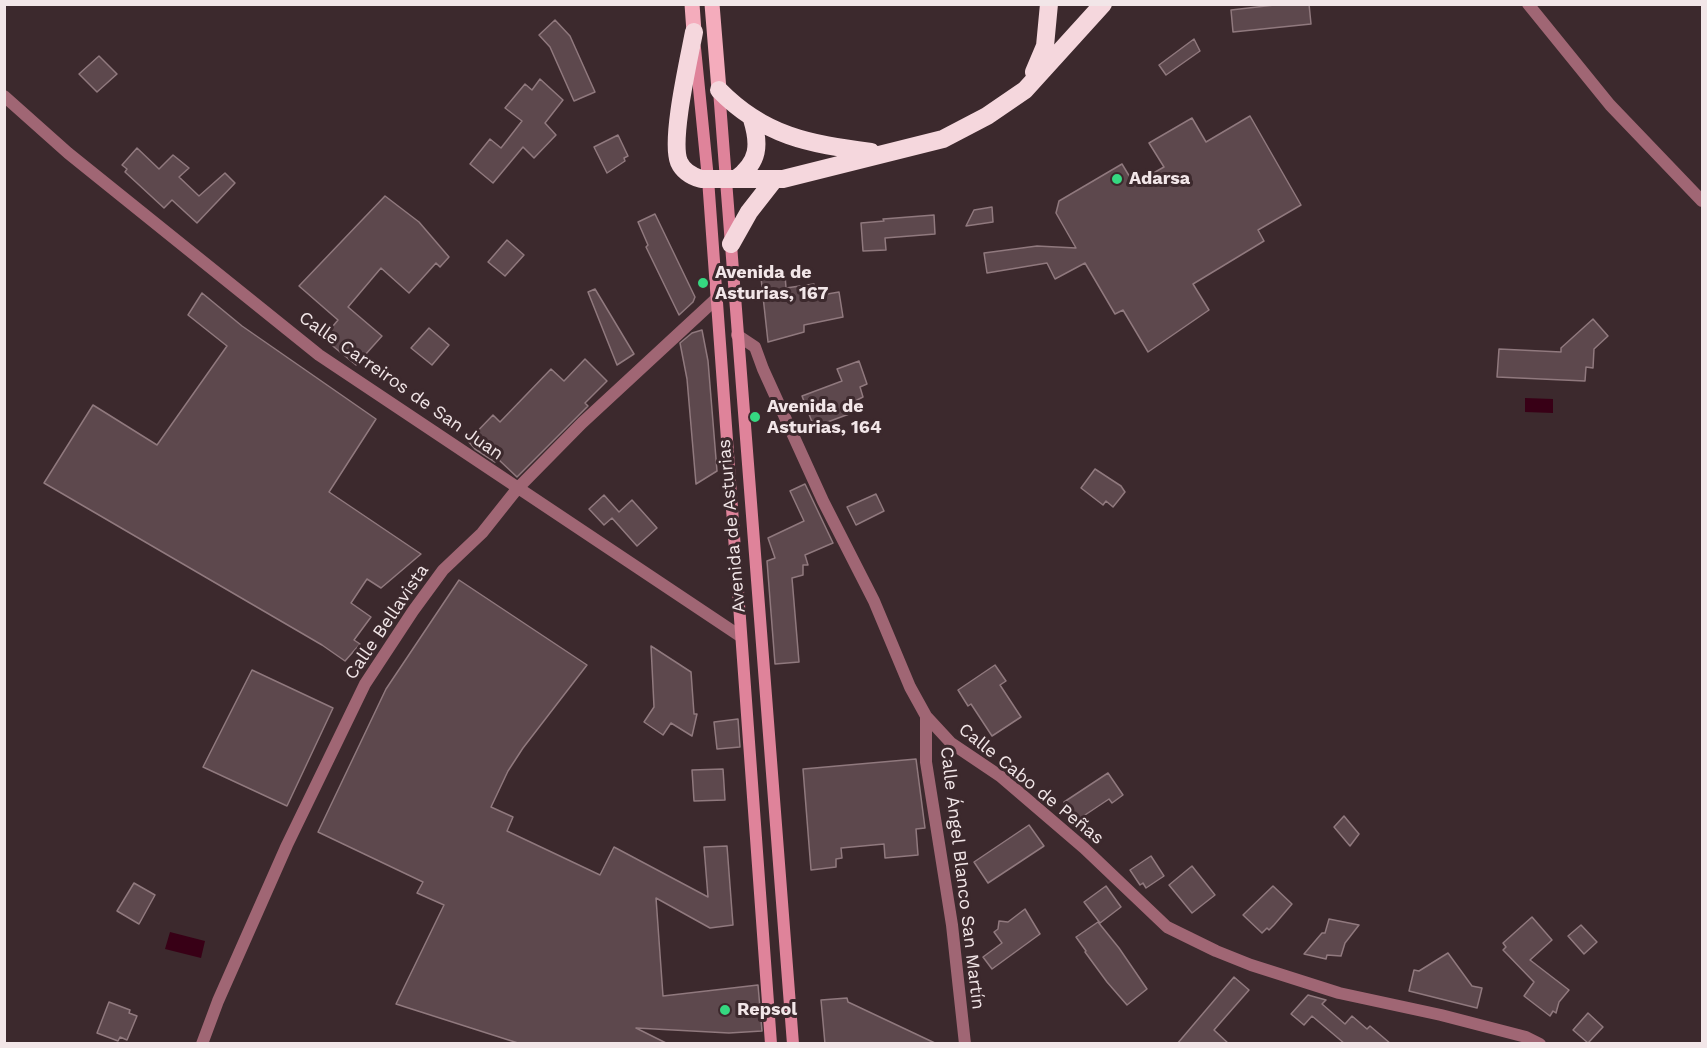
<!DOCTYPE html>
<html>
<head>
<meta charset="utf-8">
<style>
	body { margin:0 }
	#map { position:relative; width:1707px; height:1048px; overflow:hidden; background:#3c292d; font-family:"Work Sans",sans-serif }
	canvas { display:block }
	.frame { position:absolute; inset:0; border:6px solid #f2e6e8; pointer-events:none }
</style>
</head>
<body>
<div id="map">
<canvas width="1707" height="1048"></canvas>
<div class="frame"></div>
</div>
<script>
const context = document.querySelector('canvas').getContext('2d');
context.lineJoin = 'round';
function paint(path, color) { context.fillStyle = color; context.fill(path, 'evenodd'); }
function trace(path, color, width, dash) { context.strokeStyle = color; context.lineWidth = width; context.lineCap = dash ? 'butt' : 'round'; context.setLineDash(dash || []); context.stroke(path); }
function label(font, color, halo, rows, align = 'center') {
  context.font = font + ' "Work Sans",sans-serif'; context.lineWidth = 6; context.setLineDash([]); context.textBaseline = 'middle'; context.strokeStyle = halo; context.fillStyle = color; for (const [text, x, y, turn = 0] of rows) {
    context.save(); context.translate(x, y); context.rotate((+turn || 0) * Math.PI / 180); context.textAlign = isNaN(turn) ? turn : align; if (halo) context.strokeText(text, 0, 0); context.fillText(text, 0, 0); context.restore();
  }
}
paint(new Path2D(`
	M 1525,398 L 1553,399 L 1553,413 L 1525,412 Z
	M 170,932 L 205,941 L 201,958 L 165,949 Z`), '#380016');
const building = new Path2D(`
	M 1283,4 L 1309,4 L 1311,24 L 1233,32 L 1231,10 Z
	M 555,20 L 570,36 L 595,92 L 574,101 L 550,47 L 539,35 Z
	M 1194,39 L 1200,51 L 1166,75 L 1159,65 Z
	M 99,56 L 117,74 L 97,92 L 79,74 Z
	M 540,79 L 563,100 L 545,123 L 556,135 L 534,158 L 523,147 L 493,183 L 470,164 L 490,139 L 501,148 L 522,121 L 505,108 L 525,84 L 532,90 Z
	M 1250,116 L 1301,205 L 1258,230 L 1264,241 L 1193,284 L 1209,310 L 1148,352 L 1123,310 L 1115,314 L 1085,263 L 1055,279 L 1047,263 L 987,273 L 984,253 L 1037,246 L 1076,248 L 1056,213 L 1059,201 L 1122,164 L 1134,184 L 1164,167 L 1149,143 L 1192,118 L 1206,142 Z
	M 618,135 L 628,156 L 624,158 L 625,161 L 607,173 L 594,147 Z
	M 137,148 L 159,169 L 173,155 L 189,168 L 179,177 L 199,196 L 225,173 L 235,183 L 197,223 L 172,200 L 164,208 L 125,172 L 127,169 L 122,165 Z
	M 385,196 L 419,222 L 449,257 L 440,267 L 436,263 L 409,293 L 381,268 L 348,307 L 382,336 L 356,365 L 323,338 L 338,320 L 299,286 Z
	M 992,207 L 993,222 L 966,226 L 974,210 Z
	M 655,214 L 695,297 L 693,302 L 679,315 L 646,247 L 648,245 L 638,222 Z
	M 934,215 L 935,234 L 885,238 L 886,250 L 863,251 L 861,223 L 884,221 L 883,219 Z
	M 507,240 L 524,255 L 505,276 L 488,262 Z
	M 785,275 L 786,288 L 814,284 L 816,296 L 839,292 L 843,317 L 804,325 L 804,332 L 768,342 L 761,278 Z
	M 595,289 L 634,354 L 617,365 L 588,292 Z
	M 202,293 L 242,326 L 376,419 L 329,492 L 421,554 L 381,588 L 367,579 L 351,603 L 371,617 L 354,640 L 360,644 L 345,661 L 322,645 L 44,483 L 93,405 L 157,445 L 227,346 L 188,315 Z
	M 1593,319 L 1608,336 L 1594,349 L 1593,368 L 1586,367 L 1585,381 L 1497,377 L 1499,349 L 1561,352 L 1561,348 Z
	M 429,328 L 449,345 L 432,365 L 411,348 Z
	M 702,330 L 708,361 L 717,471 L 696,484 L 687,379 L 680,343 L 692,333 Z
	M 585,359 L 607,381 L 585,403 L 588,406 L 517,477 L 498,459 L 495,462 L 475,449 L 468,441 L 493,415 L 500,422 L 551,369 L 564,381 Z
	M 859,361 L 867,384 L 860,387 L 863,397 L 857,400 L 860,410 L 814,427 L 802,396 L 842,381 L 837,369 Z
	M 1095,469 L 1121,486 L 1125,492 L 1113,507 L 1106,501 L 1103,505 L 1081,488 Z
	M 805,484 L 833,543 L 805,555 L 808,565 L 803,565 L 803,575 L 792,578 L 799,662 L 775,664 L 767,561 L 775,558 L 768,538 L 804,521 L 790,491 Z
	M 876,494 L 884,511 L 856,525 L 847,507 Z
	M 604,495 L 619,512 L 632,500 L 657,528 L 637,546 L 612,518 L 604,525 L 589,509 Z
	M 459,580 L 587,665 L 523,748 L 508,771 L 491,807 L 513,817 L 507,831 L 600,875 L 614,847 L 708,897 L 704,847 L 727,846 L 733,925 L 710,928 L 656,898 L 663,996 L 758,985 L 762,1031 L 729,1033 L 636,1028 L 668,1044 L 521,1044 L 396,1004 L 444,905 L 417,893 L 423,882 L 318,832 L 386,689 Z
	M 651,646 L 691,672 L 694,714 L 697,714 L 692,736 L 671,723 L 663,735 L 644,722 L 654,707 Z
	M 995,665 L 1006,681 L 1000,685 L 1021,717 L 992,736 L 971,704 L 968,706 L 958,690 Z
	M 252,670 L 333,708 L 287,806 L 203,767 Z
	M 738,719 L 740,747 L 717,749 L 714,722 Z
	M 916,759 L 925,828 L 916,829 L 918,855 L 885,858 L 884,844 L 841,848 L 842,858 L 836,859 L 836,867 L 811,870 L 803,769 Z
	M 723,769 L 725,800 L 694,801 L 692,770 Z
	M 1108,773 L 1123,795 L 1112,803 L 1109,799 L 1076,821 L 1064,802 Z
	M 1344,816 L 1359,834 L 1350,846 L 1334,827 Z
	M 1029,825 L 1044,846 L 988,883 L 974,862 Z
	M 1151,856 L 1164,876 L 1146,888 L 1143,883 L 1140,885 L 1130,870 Z
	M 1192,866 L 1215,895 L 1192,913 L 1169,885 Z
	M 134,883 L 155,895 L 139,924 L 117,911 Z
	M 1106,886 L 1121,907 L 1100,923 L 1084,902 Z
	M 1273,886 L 1292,904 L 1274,925 L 1269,930 L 1267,928 L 1262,933 L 1243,915 Z
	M 1025,909 L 1040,934 L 992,969 L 983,957 L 1002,943 L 994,932 L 998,929 L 999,921 L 1008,922 Z
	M 1532,917 L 1552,940 L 1530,960 L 1569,990 L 1559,1002 L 1556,1013 L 1553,1011 L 1550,1016 L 1524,996 L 1534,982 L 1503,950 L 1506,947 L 1503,943 Z
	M 1329,919 L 1359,925 L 1345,943 L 1341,956 L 1327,955 L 1326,959 L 1304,954 L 1322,933 L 1325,933 Z
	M 1098,922 L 1119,948 L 1147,989 L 1127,1005 L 1107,982 L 1085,952 L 1086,951 L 1076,937 Z
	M 1581,925 L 1597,942 L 1584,954 L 1568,936 Z
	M 1448,953 L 1472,986 L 1482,988 L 1477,1008 L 1409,991 L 1414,970 L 1419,971 Z
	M 1234,977 L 1249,990 L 1214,1030 L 1229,1044 L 1177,1044 Z
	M 1308,995 L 1326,1000 L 1322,1004 L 1345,1024 L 1352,1016 L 1367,1029 L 1370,1026 L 1391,1044 L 1345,1044 L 1312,1016 L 1304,1025 L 1291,1014 Z
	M 847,998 L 848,1002 L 937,1044 L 825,1044 L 821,1000 Z
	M 109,1002 L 130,1010 L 129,1013 L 137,1016 L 127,1040 L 120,1037 L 118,1041 L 97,1033 Z
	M 1588,1013 L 1603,1027 L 1588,1043 L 1573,1030 Z`);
paint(building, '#5d484d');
trace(building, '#90797e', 1.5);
trace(new Path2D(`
	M 1528,4 L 1610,105 L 1702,201
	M 4,96 L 68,153 L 319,355 L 740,636
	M 737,335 L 755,347 L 763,369 L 823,501 L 874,601 L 910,687 L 926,716 L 951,743 L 1000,776 L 1084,848 L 1167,927 L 1216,951 L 1251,965 L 1339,993 L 1441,1015 L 1526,1037 L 1540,1044
	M 926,716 L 926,762 L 952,925 L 965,1044
	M 202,1044 L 218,1001 L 287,845 L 365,684 L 413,611 L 443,570 L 482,533 L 517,489 L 582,423 L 716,299`), '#a06674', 12);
trace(new Path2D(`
	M 695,48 L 708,179 L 771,1044
	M 719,90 L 793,1044`), '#df839a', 12);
trace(new Path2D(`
	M 692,4 L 694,32
	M 712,4 L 719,90`), '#f4acbc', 15);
trace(new Path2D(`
	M 694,32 C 689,59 670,140 679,162 C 683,171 691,176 701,179 L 783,179 L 943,139 L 987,116 L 1025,90 L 1103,4
	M 1034,72 L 1045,46 L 1049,4
	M 719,90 C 764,136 809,144 871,152
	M 736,179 C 759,162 760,145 752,119
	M 731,244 L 749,212 L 774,180`), '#f5d7dd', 18);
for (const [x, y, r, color] of [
	[1117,179,6,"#35d881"],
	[703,283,6,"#35d881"],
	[755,417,6,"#35d881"],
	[725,1010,6,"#35d881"]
]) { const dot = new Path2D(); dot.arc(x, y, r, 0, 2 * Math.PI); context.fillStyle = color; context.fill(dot); trace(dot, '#3c292d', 2); }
label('bold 18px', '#f2e6e8', '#3c292d', [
	["Adarsa",1129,179],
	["Avenida de",715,273],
	["Asturias, 167",715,294],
	["Avenida de",767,407],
	["Asturias, 164",767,428],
	["Repsol",737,1010]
], 'left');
label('18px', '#f2e6e8', '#3c292d', [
	["Calle Carreiros de San Juan",401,386,35],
	["Avenida de Asturias",732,526,-95],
	["Calle Bellavista",387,622,-56],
	["Calle Cabo de Peñas",1031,784,39],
	["Calle Ángel Blanco San Martín",962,878,83]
]);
</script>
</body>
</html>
